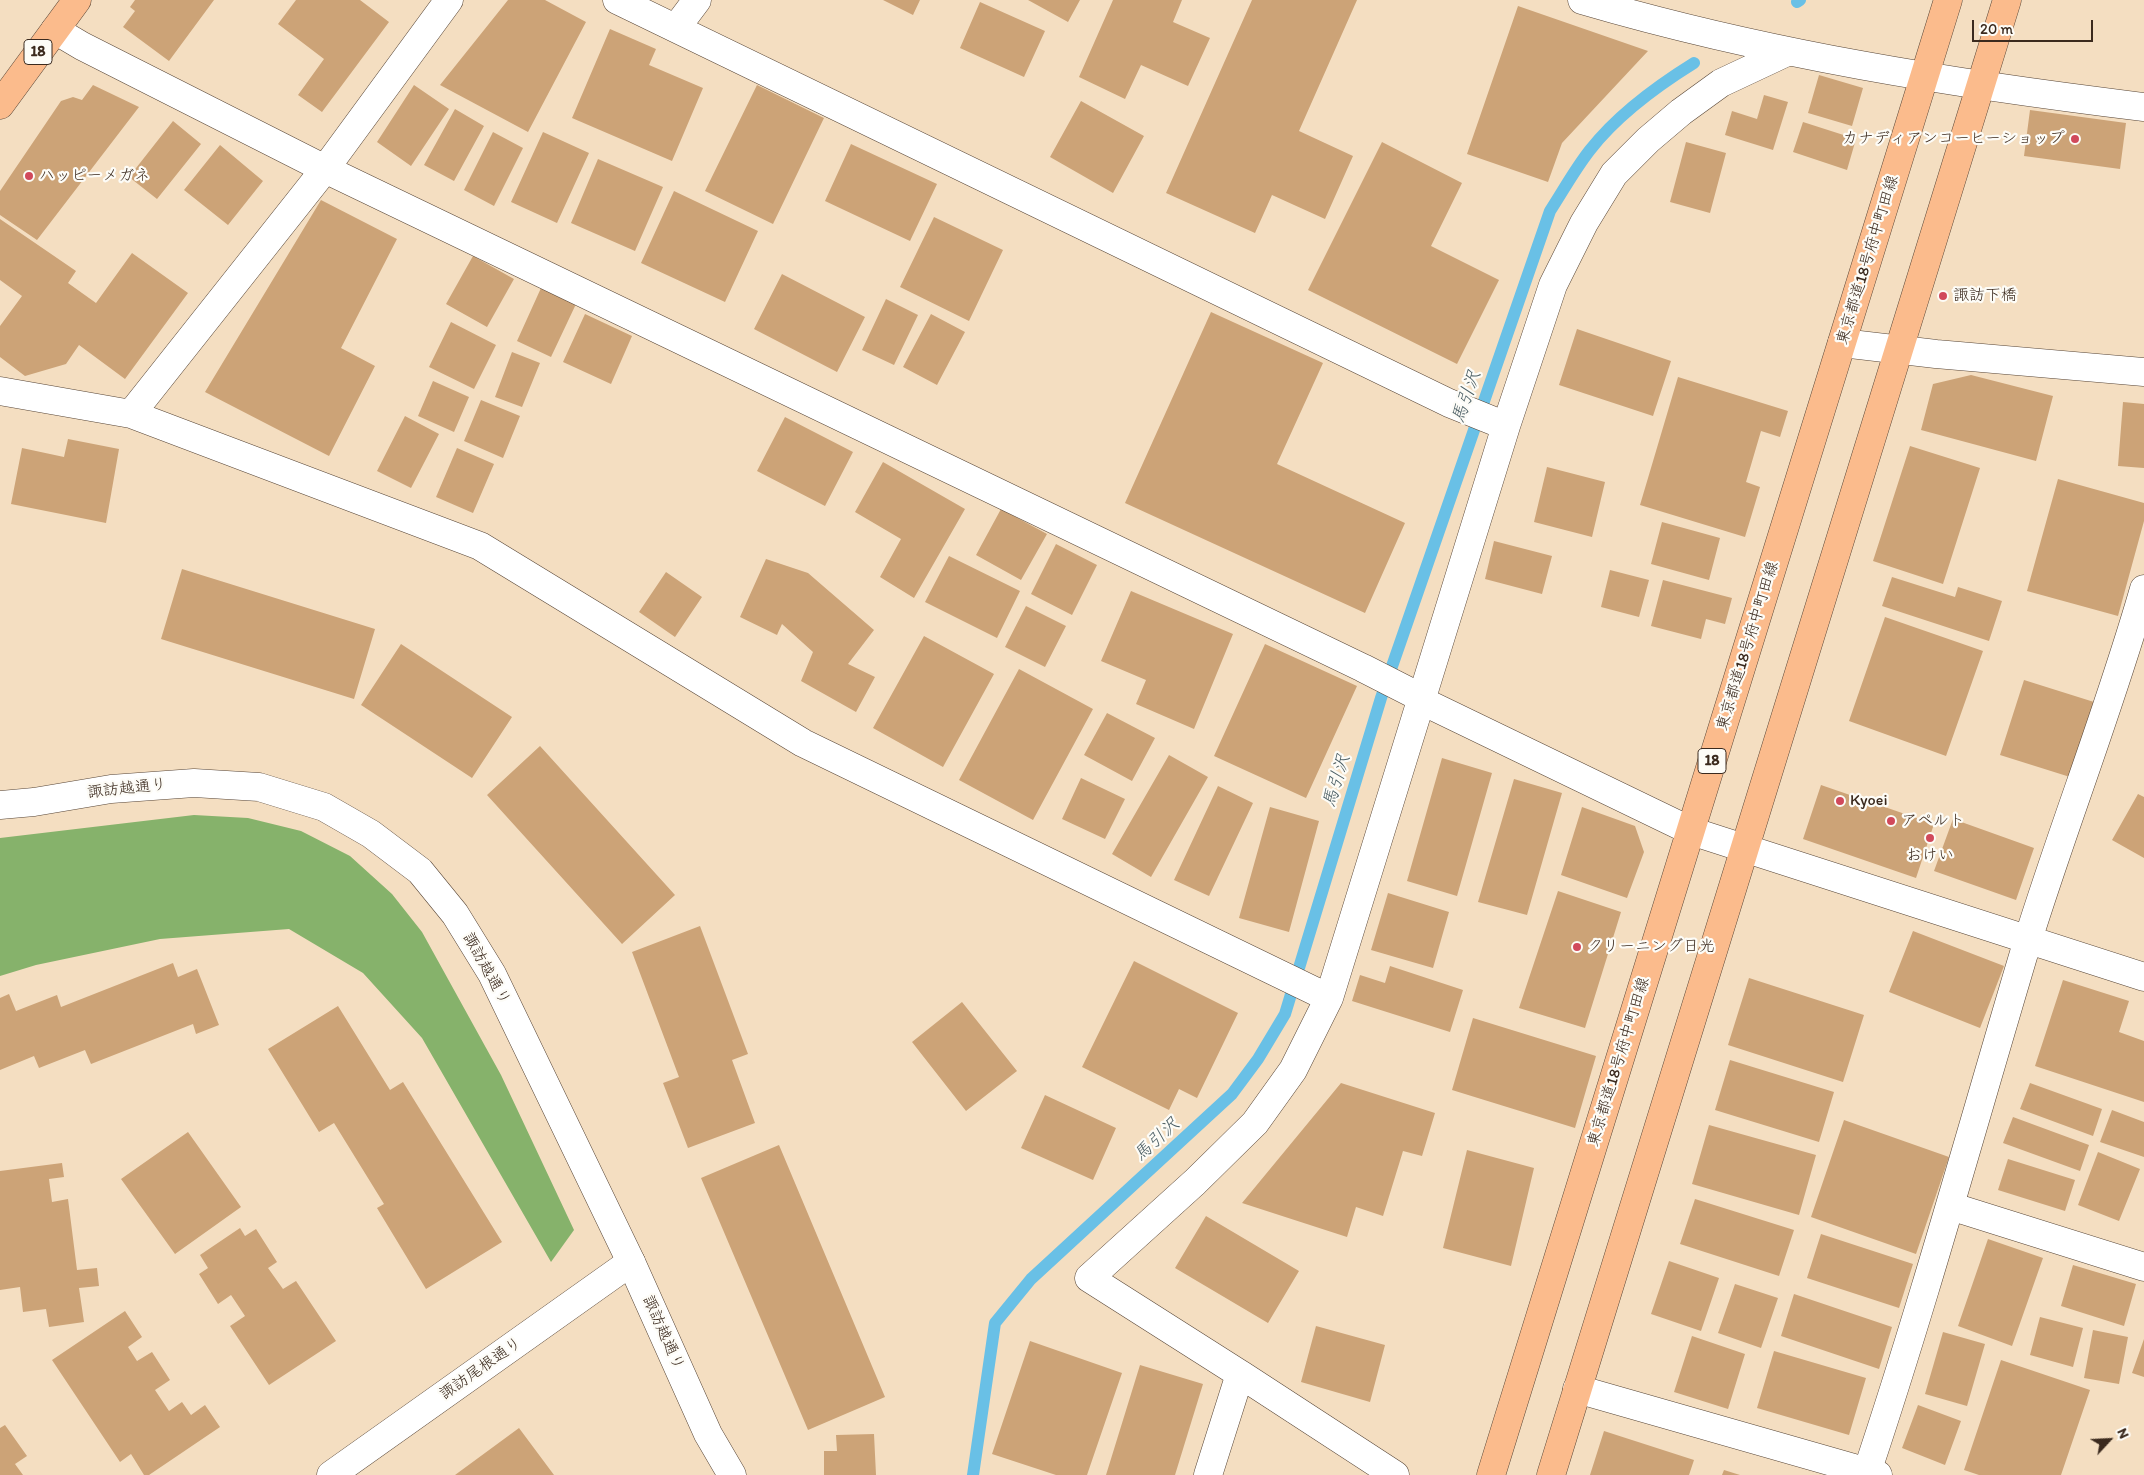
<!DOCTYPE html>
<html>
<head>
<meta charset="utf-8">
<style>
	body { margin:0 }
	#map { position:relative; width:2144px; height:1475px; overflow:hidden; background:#f4dec1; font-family:Itim,sans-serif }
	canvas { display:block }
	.north { position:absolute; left:2084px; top:1415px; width:50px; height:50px; -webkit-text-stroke:4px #fdfcf7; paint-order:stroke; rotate:65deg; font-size:14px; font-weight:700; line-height:20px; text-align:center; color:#3b2a1e }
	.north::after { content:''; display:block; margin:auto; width:18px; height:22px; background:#3b2a1e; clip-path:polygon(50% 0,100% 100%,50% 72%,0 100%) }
	.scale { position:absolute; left:1972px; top:20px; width:121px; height:22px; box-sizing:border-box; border:2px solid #3b2a1e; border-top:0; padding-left:6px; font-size:15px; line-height:18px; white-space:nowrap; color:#3b2a1e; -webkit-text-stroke:4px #fdfcf7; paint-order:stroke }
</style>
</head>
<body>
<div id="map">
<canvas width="2144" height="1475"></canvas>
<div class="north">N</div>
<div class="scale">20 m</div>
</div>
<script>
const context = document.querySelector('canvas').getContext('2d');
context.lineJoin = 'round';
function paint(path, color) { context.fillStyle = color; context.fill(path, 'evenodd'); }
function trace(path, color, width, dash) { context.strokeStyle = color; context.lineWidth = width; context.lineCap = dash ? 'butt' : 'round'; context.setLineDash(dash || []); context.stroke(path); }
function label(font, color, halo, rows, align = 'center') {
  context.font = font + ' Itim,"Klee One",sans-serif'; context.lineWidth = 4.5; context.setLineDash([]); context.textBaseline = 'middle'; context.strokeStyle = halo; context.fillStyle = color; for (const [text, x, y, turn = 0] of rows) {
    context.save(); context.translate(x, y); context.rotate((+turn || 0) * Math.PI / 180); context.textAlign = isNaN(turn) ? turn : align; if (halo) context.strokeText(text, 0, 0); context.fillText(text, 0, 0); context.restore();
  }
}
paint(new Path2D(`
	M 194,815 L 248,818 L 301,831 L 350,856 L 392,894 L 422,932 L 501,1075 L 574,1230 L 551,1262 L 422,1038 L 363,973 L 289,929 L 160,939 L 36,965 L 0,976 L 0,838 Z`), '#86b26b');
trace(new Path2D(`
	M 1797,2 L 1800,0
	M 973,1475 L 995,1323 L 1031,1279 L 1232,1094 L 1258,1059 L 1285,1014 L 1381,698 L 1550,211 C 1563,191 1575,169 1590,150 C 1618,114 1657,86 1694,63`), '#69c0e6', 12);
paint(new Path2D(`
	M 135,0 L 214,0 L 169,61 L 123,27 L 135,11 L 130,7 Z
	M 296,0 L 360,0 L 389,22 L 322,112 L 298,95 L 324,59 L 278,24 Z
	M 508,0 L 545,0 L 586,22 L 528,132 L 440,85 Z
	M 883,0 L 920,0 L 913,15 Z
	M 1028,0 L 1080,0 L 1068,22 Z
	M 1113,0 L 1182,0 L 1173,22 L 1210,38 L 1188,86 L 1141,65 L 1125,99 L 1079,77 Z
	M 1252,0 L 1357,0 L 1299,131 L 1353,156 L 1325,219 L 1272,195 L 1255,233 L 1166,193 Z
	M 980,2 L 1045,31 L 1024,77 L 960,48 Z
	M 1518,6 L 1648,51 L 1562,143 L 1548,182 L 1467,154 Z
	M 610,29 L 656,49 L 649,65 L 703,88 L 672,161 L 572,118 Z
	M 1819,75 L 1863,88 L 1852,126 L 1808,113 Z
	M 93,85 L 139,107 L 37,240 L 0,215 L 0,191 L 61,101 L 73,97 L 82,100 Z
	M 414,85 L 449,109 L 411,166 L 377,142 Z
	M 757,85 L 824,118 L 773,224 L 705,191 Z
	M 1764,95 L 1788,102 L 1773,150 L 1725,135 L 1732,111 L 1757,119 Z
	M 1081,101 L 1144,136 L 1113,193 L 1050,157 Z
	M 455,109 L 484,126 L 454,181 L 424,165 Z
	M 2030,110 L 2126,123 L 2120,169 L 2024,156 Z
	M 173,121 L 201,144 L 157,199 L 129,177 Z
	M 1803,122 L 1856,139 L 1847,170 L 1793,152 Z
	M 493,132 L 523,148 L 494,206 L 464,190 Z
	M 543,132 L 589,153 L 557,223 L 511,202 Z
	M 1382,142 L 1462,183 L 1431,246 L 1499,280 L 1457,364 L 1308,290 Z
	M 1686,142 L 1726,153 L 1710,213 L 1670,202 Z
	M 851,144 L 937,184 L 910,241 L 825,201 Z
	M 220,145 L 263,181 L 228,225 L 184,190 Z
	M 598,159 L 663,187 L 635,251 L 571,223 Z
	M 674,191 L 758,231 L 725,302 L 641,263 Z
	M 321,200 L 397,239 L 341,348 L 375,366 L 329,456 L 205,392 Z
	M 934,217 L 1003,250 L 969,321 L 900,287 Z
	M 0,219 L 76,271 L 68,283 L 96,303 L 132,253 L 188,293 L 125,379 L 79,345 L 66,364 L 25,376 L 0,357 L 0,326 L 22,296 L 0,280 Z
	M 473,256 L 514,279 L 487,327 L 446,304 Z
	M 782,274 L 865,317 L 837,372 L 754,329 Z
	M 541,288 L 576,304 L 551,357 L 517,341 Z
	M 886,299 L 918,315 L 894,365 L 862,350 Z
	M 1211,312 L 1323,363 L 1277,464 L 1405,523 L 1365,613 L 1125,503 Z
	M 585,314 L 632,336 L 611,384 L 563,362 Z
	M 931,314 L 965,332 L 937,385 L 903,367 Z
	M 451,322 L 496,345 L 474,389 L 429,367 Z
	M 1577,329 L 1671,361 L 1653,416 L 1559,385 Z
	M 512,352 L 540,363 L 522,407 L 495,397 Z
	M 1971,375 L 2053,396 L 2036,461 L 1921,430 L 1933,384 Z
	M 1678,377 L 1788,411 L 1780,437 L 1761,431 L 1746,482 L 1760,487 L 1745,537 L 1640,505 Z
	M 433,381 L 469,397 L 454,432 L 418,416 Z
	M 481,400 L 520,416 L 503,458 L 464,441 Z
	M 2123,402 L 2144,404 L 2144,468 L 2118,466 Z
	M 405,416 L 439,434 L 411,488 L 377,471 Z
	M 785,417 L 853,452 L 825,506 L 757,471 Z
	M 68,439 L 119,449 L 106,523 L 11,504 L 22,448 L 64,457 Z
	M 1910,446 L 1980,468 L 1943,584 L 1873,561 Z
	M 457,448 L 494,464 L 473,513 L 436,497 Z
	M 883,462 L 965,509 L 914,598 L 880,577 L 901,539 L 855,512 Z
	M 1547,467 L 1605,482 L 1592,537 L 1534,522 Z
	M 2058,479 L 2144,503 L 2144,521 L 2118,616 L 2027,591 Z
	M 1001,509 L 1047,534 L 1021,580 L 976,555 Z
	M 1662,522 L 1720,538 L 1709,580 L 1651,564 Z
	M 1494,541 L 1552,556 L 1542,594 L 1485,579 Z
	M 1056,544 L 1097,565 L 1072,615 L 1031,594 Z
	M 949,556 L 1020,591 L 997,638 L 925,602 Z
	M 766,559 L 808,573 L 874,630 L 848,664 L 875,677 L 856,712 L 801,681 L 813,652 L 782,624 L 777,635 L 740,617 Z
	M 182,569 L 375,629 L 354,699 L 161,639 Z
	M 1610,570 L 1649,580 L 1639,617 L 1601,607 Z
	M 666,572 L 702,597 L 675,637 L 639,612 Z
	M 1892,577 L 1955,597 L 1958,587 L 2002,601 L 1989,641 L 1882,606 Z
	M 1663,580 L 1732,598 L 1725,624 L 1706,619 L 1701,639 L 1651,626 Z
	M 1131,591 L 1233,634 L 1194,729 L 1136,704 L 1146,680 L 1101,661 Z
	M 1026,606 L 1066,626 L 1045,667 L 1005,647 Z
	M 1885,617 L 1983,651 L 1946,756 L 1849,721 Z
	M 924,636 L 994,674 L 943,767 L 873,728 Z
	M 401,644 L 512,717 L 472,778 L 361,705 Z
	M 1265,644 L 1357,686 L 1306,798 L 1214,756 Z
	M 1019,669 L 1093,709 L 1033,820 L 959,780 Z
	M 2024,680 L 2094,702 L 2070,777 L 2000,755 Z
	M 1107,713 L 1155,738 L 1132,781 L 1084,755 Z
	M 540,746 L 675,895 L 622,944 L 487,795 Z
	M 1169,755 L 1208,777 L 1151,877 L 1112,854 Z
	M 1442,758 L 1492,773 L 1457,896 L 1407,881 Z
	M 1081,778 L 1125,799 L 1105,839 L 1062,819 Z
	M 1514,779 L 1562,793 L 1527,915 L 1478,902 Z
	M 1821,785 L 1934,824 L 1916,878 L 1803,839 Z
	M 1218,786 L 1253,803 L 1209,896 L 1174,880 Z
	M 2138,794 L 2144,797 L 2144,858 L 2112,840 Z
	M 1270,807 L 1319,821 L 1289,932 L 1239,918 Z
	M 1582,807 L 1635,826 L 1644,852 L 1627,898 L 1561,875 Z
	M 1953,819 L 2034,848 L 2016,900 L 1934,871 Z
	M 1558,891 L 1621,912 L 1585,1028 L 1519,1008 Z
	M 1388,893 L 1449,912 L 1433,968 L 1371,950 Z
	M 700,926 L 748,1054 L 732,1060 L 755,1123 L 688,1148 L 663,1083 L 679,1077 L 632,952 Z
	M 1913,931 L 2004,966 L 1980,1028 L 1889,992 Z
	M 1134,961 L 1238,1013 L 1197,1098 L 1179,1089 L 1169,1110 L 1082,1067 Z
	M 173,963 L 178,977 L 197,969 L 219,1025 L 196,1034 L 193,1024 L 91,1064 L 85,1050 L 39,1068 L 34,1056 L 0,1070 L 0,998 L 9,994 L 16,1011 L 57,995 L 61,1007 Z
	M 1390,966 L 1463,990 L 1450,1032 L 1352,1001 L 1360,975 L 1385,983 Z
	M 1749,978 L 1864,1015 L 1843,1082 L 1728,1045 Z
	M 2063,980 L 2129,1001 L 2119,1032 L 2144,1041 L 2144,1102 L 2035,1066 Z
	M 962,1002 L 1017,1071 L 966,1111 L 912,1042 Z
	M 338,1006 L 390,1090 L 403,1082 L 502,1242 L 426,1289 L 377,1208 L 384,1204 L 334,1123 L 319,1132 L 268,1049 Z
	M 1473,1018 L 1596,1056 L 1575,1128 L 1452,1090 Z
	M 1730,1060 L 1834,1092 L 1819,1142 L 1715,1110 Z
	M 1341,1083 L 1435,1113 L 1422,1156 L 1403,1151 L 1383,1216 L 1356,1207 L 1347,1237 L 1242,1203 Z
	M 2030,1083 L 2102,1109 L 2093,1136 L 2020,1109 Z
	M 1045,1095 L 1116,1128 L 1093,1180 L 1021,1148 Z
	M 2112,1110 L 2144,1122 L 2144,1157 L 2100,1142 Z
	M 2013,1117 L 2089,1145 L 2080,1171 L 2003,1143 Z
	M 1844,1120 L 1949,1157 L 1916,1254 L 1811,1217 Z
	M 1709,1125 L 1816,1155 L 1799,1215 L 1692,1184 Z
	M 188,1132 L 241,1207 L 175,1254 L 121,1179 Z
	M 779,1145 L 885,1397 L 808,1430 L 701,1178 Z
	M 1467,1150 L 1534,1168 L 1511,1266 L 1443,1248 Z
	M 2098,1152 L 2140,1169 L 2119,1221 L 2078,1205 Z
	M 2008,1159 L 2075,1180 L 2065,1211 L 1998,1190 Z
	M 62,1163 L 64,1177 L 49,1179 L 52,1202 L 68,1199 L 77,1270 L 97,1268 L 99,1286 L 79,1288 L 84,1322 L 49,1327 L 46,1309 L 23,1312 L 20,1287 L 0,1290 L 0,1171 Z
	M 1695,1199 L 1794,1230 L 1779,1276 L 1680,1244 Z
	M 1206,1216 L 1299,1271 L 1268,1323 L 1175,1268 Z
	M 240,1228 L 245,1236 L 256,1229 L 277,1262 L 268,1268 L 283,1289 L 296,1281 L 336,1341 L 269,1385 L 230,1326 L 245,1316 L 231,1295 L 218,1304 L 199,1274 L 208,1268 L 200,1255 Z
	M 1821,1234 L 1913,1264 L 1899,1308 L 1807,1278 Z
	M 1988,1239 L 2043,1258 L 2012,1346 L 1958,1326 Z
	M 1669,1261 L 1719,1278 L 1701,1331 L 1651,1314 Z
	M 2073,1265 L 2136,1284 L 2124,1326 L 2061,1306 Z
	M 1735,1284 L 1778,1298 L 1761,1348 L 1718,1333 Z
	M 1794,1294 L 1892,1327 L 1879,1369 L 1781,1336 Z
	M 125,1311 L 142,1337 L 128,1347 L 137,1361 L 152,1352 L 170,1380 L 155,1390 L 169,1411 L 182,1402 L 191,1415 L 205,1405 L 220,1427 L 149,1475 L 144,1475 L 131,1454 L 120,1462 L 52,1360 Z
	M 2040,1317 L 2083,1328 L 2073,1367 L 2030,1355 Z
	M 1316,1326 L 1385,1345 L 1370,1402 L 1301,1382 Z
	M 2093,1330 L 2128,1337 L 2119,1384 L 2084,1378 Z
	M 1943,1332 L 1985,1344 L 1967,1406 L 1925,1394 Z
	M 1692,1336 L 1745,1354 L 1728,1409 L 1674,1392 Z
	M 2144,1339 L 2144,1377 L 2132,1373 Z
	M 1030,1341 L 1122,1373 L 1087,1475 L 1056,1475 L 992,1454 Z
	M 1774,1351 L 1866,1378 L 1849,1435 L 1757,1408 Z
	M 2001,1360 L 2090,1390 L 2061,1475 L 1979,1475 L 1964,1470 Z
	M 1140,1365 L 1203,1384 L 1175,1475 L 1106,1475 Z
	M 1918,1405 L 1961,1421 L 1945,1465 L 1902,1448 Z
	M 5,1425 L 27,1456 L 15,1464 L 23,1475 L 0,1475 L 0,1428 Z
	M 519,1428 L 554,1475 L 455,1475 Z
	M 1604,1431 L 1694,1460 L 1689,1475 L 1590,1475 Z
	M 874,1434 L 876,1475 L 824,1475 L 824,1451 L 837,1451 L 836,1435 Z
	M 1724,1470 L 1740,1475 L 1722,1475 Z`), '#cca377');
const minor = new Path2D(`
	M 617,0 L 1449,403 L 1506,426
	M 1582,0 C 1766,54 1954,84 2144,107
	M 676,28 L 697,0
	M 55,30 L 82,46 L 325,169 L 1363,668 L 1412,693 L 1422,701 L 1691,831 L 2144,977
	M 1842,343 L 1936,354 L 2144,372
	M 0,391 L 131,414 L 480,546 L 803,743 L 1329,998
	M 131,414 L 325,169 L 449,0
	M 1950,1206 L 2144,1267
	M 1240,1374 L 1395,1475
	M 1577,1389 L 1878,1475
	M 331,1475 L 631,1262
	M 1208,1475 L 1240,1374 L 1089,1278 L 1195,1182 L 1255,1123 L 1293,1070 L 1329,998 L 1506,426 L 1553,285 L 1584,223 L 1614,174 L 1648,140 L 1681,112 L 1721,83 L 1787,52
	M 1866,1475 C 1925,1299 1974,1120 2027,943 C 2064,824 2110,708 2144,589`);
const tertiary = new Path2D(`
	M 0,805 L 34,802 L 111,789 L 194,783 L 259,787 L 324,807 L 371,834 L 420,871 L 455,914 L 492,974 L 631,1262 L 708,1434 L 732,1475`);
const primary = new Path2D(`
	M 0,105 L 77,0
	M 1491,1475 L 1948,0
	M 1551,1475 L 2007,0`);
trace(minor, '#574536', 29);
trace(tertiary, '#574536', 29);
trace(primary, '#574536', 29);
trace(minor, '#fff', 28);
trace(tertiary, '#fff', 28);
trace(primary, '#fbbb8c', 28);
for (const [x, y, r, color] of [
	[2075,139,5,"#d1495b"],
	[29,176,5,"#d1495b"],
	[1943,296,5,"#d1495b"],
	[1840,801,5,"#d1495b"],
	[1891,821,5,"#d1495b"],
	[1930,838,5,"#d1495b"],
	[1577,947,5,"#d1495b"]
]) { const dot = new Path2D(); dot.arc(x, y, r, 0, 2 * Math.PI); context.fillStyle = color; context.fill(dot); trace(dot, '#fdfcf7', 2); }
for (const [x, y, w] of [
	[38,52,28],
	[1712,761,28]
]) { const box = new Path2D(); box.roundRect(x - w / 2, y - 12.5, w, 25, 4); context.fillStyle = '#fdfcf7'; context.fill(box); trace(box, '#3b2a1e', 1); }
label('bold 15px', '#3b2a1e', null, [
	["18",38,52],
	["18",1712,761]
]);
label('16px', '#3b2a1e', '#fdfcf7', [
	["カナディアンコーヒーショップ",2065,139,"right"],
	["ハッピーメガネ",39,176],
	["諏訪下橋",1953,296],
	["Kyoei",1850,801],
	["アペルト",1901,821],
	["おけい",1930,856,"center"],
	["クリーニング日光",1587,947]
], 'left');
label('16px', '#3b2a1e', '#fdfcf7', [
	["東京都道18号府中町田線",1868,260,-73],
	["東京都道18号府中町田線",1748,646,-73],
	["諏訪越通り",127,789,-6],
	["諏訪越通り",486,969,61],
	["東京都道18号府中町田線",1619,1062,-73],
	["諏訪越通り",663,1333,66],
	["諏訪尾根通り",481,1369,-35]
]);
label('italic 18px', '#4b5e64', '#fdfcf7', [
	["馬引沢",1467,397,-71],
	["馬引沢",1337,781,-73],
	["馬引沢",1157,1140,-43]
]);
</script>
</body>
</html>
